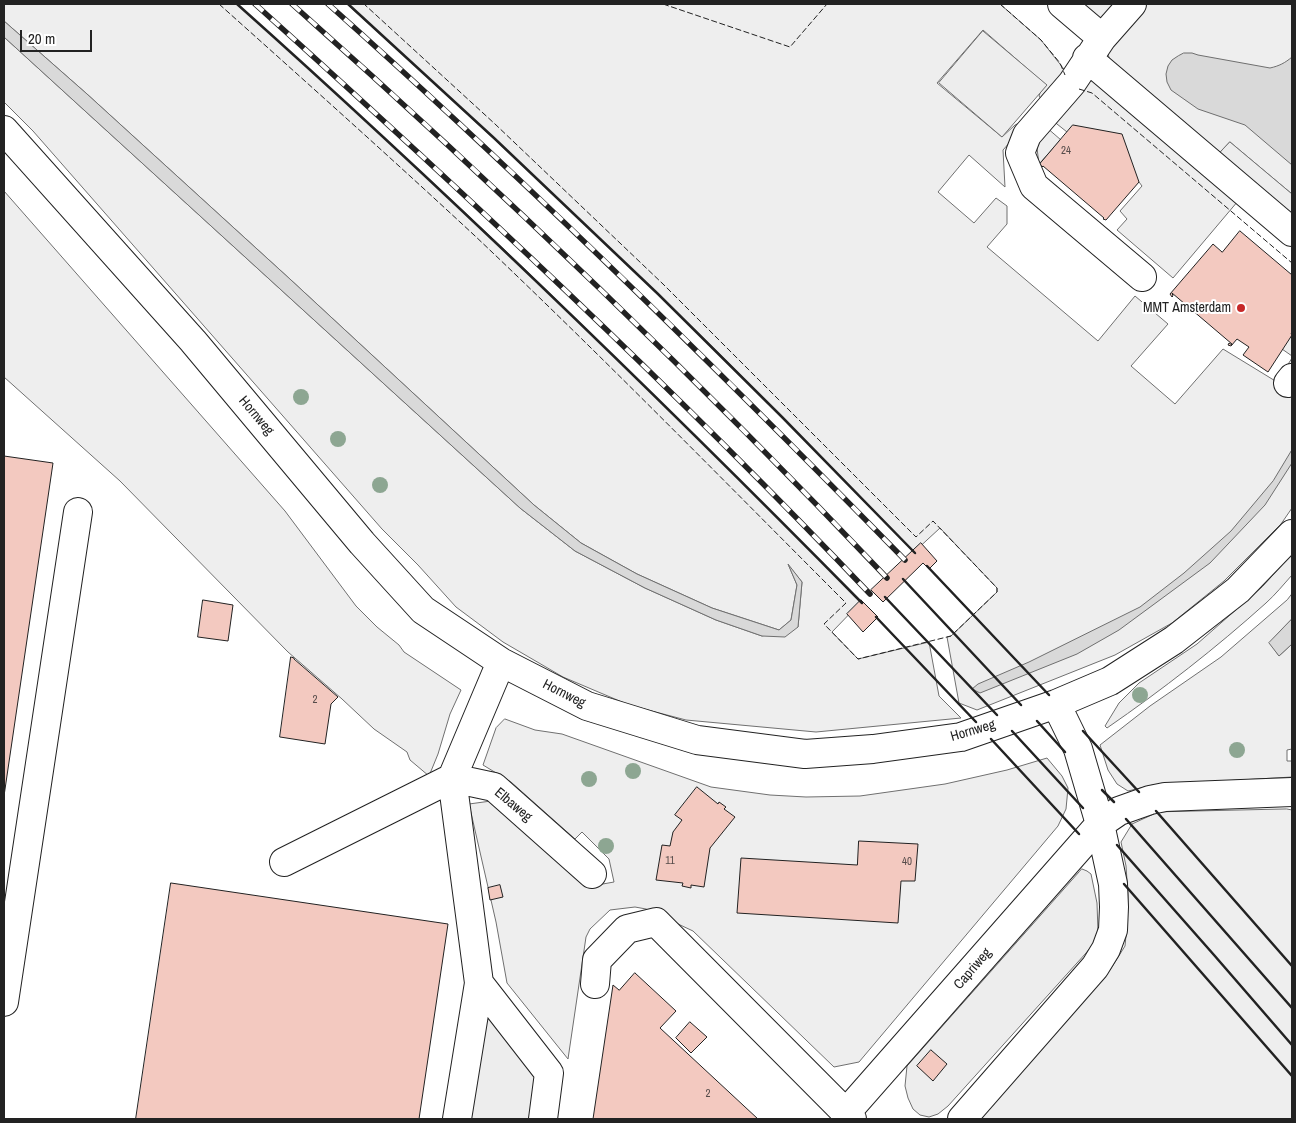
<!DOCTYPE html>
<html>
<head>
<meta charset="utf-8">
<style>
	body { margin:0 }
	#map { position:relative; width:1296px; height:1123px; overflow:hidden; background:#fff; font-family:"Archivo Narrow",sans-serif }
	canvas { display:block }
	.frame { position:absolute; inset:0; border:5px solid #222; pointer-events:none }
	.scale { position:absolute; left:20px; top:30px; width:72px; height:22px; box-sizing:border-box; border:2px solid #222; border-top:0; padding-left:6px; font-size:15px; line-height:18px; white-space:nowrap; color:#222; -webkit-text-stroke:4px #fff; paint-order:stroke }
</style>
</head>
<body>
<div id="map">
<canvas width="1296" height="1123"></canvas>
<div class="frame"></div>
<div class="scale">20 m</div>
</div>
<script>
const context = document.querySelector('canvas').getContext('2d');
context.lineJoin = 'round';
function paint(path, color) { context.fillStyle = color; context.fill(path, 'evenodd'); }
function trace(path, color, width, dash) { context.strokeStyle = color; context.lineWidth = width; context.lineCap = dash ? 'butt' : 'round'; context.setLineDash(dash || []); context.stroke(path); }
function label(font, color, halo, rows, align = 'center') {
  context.font = font + ' "Archivo Narrow",sans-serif'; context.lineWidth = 4; context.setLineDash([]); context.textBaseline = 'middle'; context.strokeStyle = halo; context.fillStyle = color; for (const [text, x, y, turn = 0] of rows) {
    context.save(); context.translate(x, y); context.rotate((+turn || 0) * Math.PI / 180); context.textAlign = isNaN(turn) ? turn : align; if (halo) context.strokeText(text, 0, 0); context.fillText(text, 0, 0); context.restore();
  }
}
const green = new Path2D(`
	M 4,4 L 237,4 C 329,86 419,169 509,254 C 628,368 744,485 861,602 L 832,632 L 858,659 L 929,642 L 939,696 L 961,718 L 816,732 L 686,720 L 629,705 L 563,677 L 503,642 L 456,607 L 418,565 L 382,529 L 33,131 L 4,102 L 4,37 L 520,508 L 575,551 L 645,588 L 716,620 L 762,636 L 798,627 L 802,582 L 789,566 L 797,585 L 791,620 L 779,630 L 712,608 L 637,574 L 581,543 L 534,505 L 291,280 L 87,94 L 4,21 Z
	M 347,4 L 1000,4 L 1041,40 L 1067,73 L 1041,99 L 1039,96 L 1040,93 L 1046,85 L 983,30 L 937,83 L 1002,137 L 1015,125 L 1017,124 L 1020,125 L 1011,141 L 1003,150 L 1005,187 L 969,155 L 938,192 L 974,223 L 996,198 L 1007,206 L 1007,224 L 987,247 L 1098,341 L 1135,296 L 1168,324 L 1131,366 L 1175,404 L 1223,349 L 1277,382 L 1292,358 L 1292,508 L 1281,524 L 1224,581 L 1172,623 L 1115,655 L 977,710 L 959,703 L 947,637 L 951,636 L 997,592 L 997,588 L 940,528 L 914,552 C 829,465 745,377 657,293 C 555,195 452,99 347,4 Z
	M 1075,4 L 1113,4 L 1084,39 Z
	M 1147,4 L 1292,4 L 1292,194 L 1230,142 L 1217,156 L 1112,65 C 1110,60 1107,55 1109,50 C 1112,40 1139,13 1147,4 Z
	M 1090,78 L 1238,201 L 1173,278 L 1117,230 L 1127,219 L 1120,211 L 1142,186 L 1139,182 L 1067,132 L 1052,120 Z
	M 1046,127 L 1061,140 L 1039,164 L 1036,140 Z
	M 4,191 L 285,511 L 356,606 L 377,627 L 399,645 L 404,652 L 461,690 L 450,714 L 438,754 L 429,776 L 410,760 L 407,752 L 374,729 L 342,699 L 288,652 L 120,481 L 4,377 Z
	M 1291,336 L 1292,337 L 1292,356 L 1282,349 Z
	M 1292,554 L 1292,575 C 1284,584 1275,595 1266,603 C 1216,648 1162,690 1107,728 L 1105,726 L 1119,703 L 1139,683 L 1197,644 L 1262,587 Z
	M 1292,594 L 1292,619 L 1270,643 L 1279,656 L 1292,644 L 1292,749 L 1287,750 L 1287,761 L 1292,761 L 1292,777 L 1153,785 L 1128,791 L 1117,784 L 1108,770 L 1100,745 L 1150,706 L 1221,657 L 1287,600 Z
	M 505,719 L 535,730 L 562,734 L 711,787 L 770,795 L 806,797 L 860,796 L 945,784 L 1007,770 L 1047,758 L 1062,776 L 1068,788 L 1066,809 L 1058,826 L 859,1062 L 834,1067 L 693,931 L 646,909 L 635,907 L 610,910 L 590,929 L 586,937 L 568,1059 L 507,983 L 496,922 L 469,804 L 491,801 L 586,887 L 614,882 L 609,859 L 582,832 L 575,839 L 511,782 L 483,765 L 496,728 Z
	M 1287,809 L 1292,810 L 1292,1119 L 976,1119 L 978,1115 L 1110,970 L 1125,946 L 1127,925 L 1128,895 L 1126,866 L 1121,842 L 1132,824 L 1158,812 Z`);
paint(green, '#eee');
trace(green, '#6f6f6f', 1);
const parking = new Path2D(`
	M 983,31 L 1047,85 L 1002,137 L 939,83 Z
	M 1230,142 L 1292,194 L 1292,220 L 1217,156 Z
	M 1082,869 L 1087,871 L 1091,874 L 1097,903 L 1098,932 L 1094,943 L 1086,953 L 948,1106 L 938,1114 L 929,1117 L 920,1115 L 913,1109 L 908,1098 L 905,1086 L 907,1066 L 1079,872 Z
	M 486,1009 L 536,1073 L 530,1119 L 469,1119 Z`);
paint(parking, '#ededed');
trace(parking, '#6f6f6f', 1);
const water = new Path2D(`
	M 4,21 L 87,94 L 291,280 L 534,505 L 581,543 L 637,574 L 712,608 L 779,630 L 791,620 L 797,585 L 788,564 L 802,582 L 798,627 L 785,637 L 762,636 L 716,620 L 645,588 L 575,551 L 520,508 L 4,37 Z
	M 1184,53 L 1192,53 L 1198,55 L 1270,68 C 1279,66 1285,63 1292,57 L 1292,165 L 1245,125 L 1198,109 L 1171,90 L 1167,82 L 1166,74 L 1168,66 L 1172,60 L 1178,56 Z
	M 1292,450 L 1292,463 L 1265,505 L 1210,563 L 1119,630 L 1077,654 L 980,693 L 972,689 L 978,684 L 1029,662 L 1140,607 L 1184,573 L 1231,531 L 1273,481 Z
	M 1292,619 L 1292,644 L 1279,656 L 1269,643 Z`);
paint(water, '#d9d9d9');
trace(water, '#6f6f6f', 1);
const building = new Path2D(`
	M 1073,125 L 1122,134 L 1139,182 L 1106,220 L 1103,219 L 1104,218 L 1043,166 L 1042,167 L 1040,164 Z
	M 1240,231 L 1292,275 L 1292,332 L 1291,334 L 1292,335 L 1268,372 L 1243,355 L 1249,347 L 1237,339 L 1231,346 L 1228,345 L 1229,343 L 1232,345 L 1232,344 L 1172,293 L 1173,296 L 1172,297 L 1170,294 L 1213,244 L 1222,252 Z
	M 4,456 L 53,463 L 4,796 Z
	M 921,543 L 937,561 L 929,569 L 923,563 L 883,602 L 871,590 Z
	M 203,600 L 233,605 L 228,641 L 198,637 Z
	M 861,600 L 878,617 L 863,632 L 847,614 Z
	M 291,657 L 294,658 L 294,659 L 338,697 L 331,704 L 325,744 L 280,737 Z
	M 697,787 L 718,804 L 719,802 L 726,807 L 724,809 L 735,817 L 710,848 L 704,887 L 691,885 L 691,888 L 682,886 L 683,883 L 656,880 L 662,845 L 670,846 L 673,832 L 682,820 L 675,815 Z
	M 859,841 L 918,844 L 915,881 L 901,881 L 898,923 L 737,913 L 741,858 L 857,865 Z
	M 171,883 L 448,924 L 419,1119 L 136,1119 Z
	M 500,885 L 503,897 L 490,900 L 488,888 Z
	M 635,973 L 676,1011 L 660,1028 L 758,1119 L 593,1119 L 613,985 L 619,990 Z
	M 690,1022 L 707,1037 L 691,1053 L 676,1038 Z
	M 931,1050 L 947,1064 L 933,1081 L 917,1066 Z`);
paint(building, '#f3c9c0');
trace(building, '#222', 1);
const minor = new Path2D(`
	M 1062,4 L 1102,38
	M 1132,4 L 1102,38 L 1072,83 L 1027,135 L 1020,153 L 1034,186 L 1142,277
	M 1087,58 L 1292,232
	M 4,130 L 193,341 L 362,543 L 423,610 L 501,662 L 587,706 L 697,740 L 805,754 L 873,749 L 961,737 L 1056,704 L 1110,681 L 1174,640 L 1238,590 L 1292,534
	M 1288,383 L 1292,378
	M 501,662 L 452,778 L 494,787 L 592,874
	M 284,862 L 452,778 L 479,983 L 457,1119
	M 479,983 L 549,1073 L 543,1119
	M 595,984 L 597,960 L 627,929 L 656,922 L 852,1119
	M 4,1002 L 78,512
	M 845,1114 L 1100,824 L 1078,749 L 1056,704
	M 962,1119 L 1095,967 L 1106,949 L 1113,930 L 1114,907 L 1113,884 L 1100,824 L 1119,811 L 1150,800 L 1165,797 L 1292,792`);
trace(minor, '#222', 30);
trace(minor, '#fff', 28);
const rail = new Path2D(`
	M 255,4 C 466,194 674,388 870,594
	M 292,4 C 498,187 697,378 887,578
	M 328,4 C 528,182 718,369 905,560`);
trace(rail, '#222', 5.5);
trace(rail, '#fff', 4, [11]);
trace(new Path2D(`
	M 219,4 C 305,81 390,157 474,235 C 601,355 723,480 846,603 L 824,624 L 858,659 L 951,636 L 997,592 L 997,588 L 933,521 L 916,537 L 663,284 L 495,124 L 364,4
	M 663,4 L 790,47 L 827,4
	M 1000,4 L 1041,40 L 1060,63 L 1065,75
	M 1079,89 L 1092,93 L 1292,263`), '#222', 1, [6, 2.5]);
trace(new Path2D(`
	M 237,4 C 452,196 659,397 862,603
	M 348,4 L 494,138 L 658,294 L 782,417 L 915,553
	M 927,566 L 1049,695
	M 903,579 L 1021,705
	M 885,597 L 997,715
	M 876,617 L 976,722
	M 1037,721 L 1065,752
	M 1012,731 L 1083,808
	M 1083,731 L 1139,792
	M 991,739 L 1079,834
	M 1102,790 L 1114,802
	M 1156,811 L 1292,966
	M 1126,819 L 1292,1008
	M 1117,845 L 1214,955 L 1292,1045
	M 1124,884 L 1292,1076`), '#222', 2.5);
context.fillStyle = '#8da692';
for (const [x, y] of [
	[301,397],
	[338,439],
	[380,485],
	[1140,695],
	[1237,750],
	[633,771],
	[589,779],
	[606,846]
]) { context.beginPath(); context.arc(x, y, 8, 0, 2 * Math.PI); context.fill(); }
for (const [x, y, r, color] of [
	[1241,308,5,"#c62828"]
]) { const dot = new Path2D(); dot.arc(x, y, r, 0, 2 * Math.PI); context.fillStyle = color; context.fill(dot); trace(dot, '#fff', 2); }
label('11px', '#564c4a', null, [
	["24",1066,151],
	["2",315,700],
	["11",670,861],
	["40",907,862],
	["2",708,1094]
]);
label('14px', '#222', '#fff', [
	["MMT Amsterdam",1231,308]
], 'right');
label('14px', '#222', '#fff', [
	["Hornweg",256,416,50],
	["Hornweg",564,694,27],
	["Hornweg",973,731,-16],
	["Elbaweg",513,805,40],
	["Capriweg",973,969,-49]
]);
</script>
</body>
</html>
